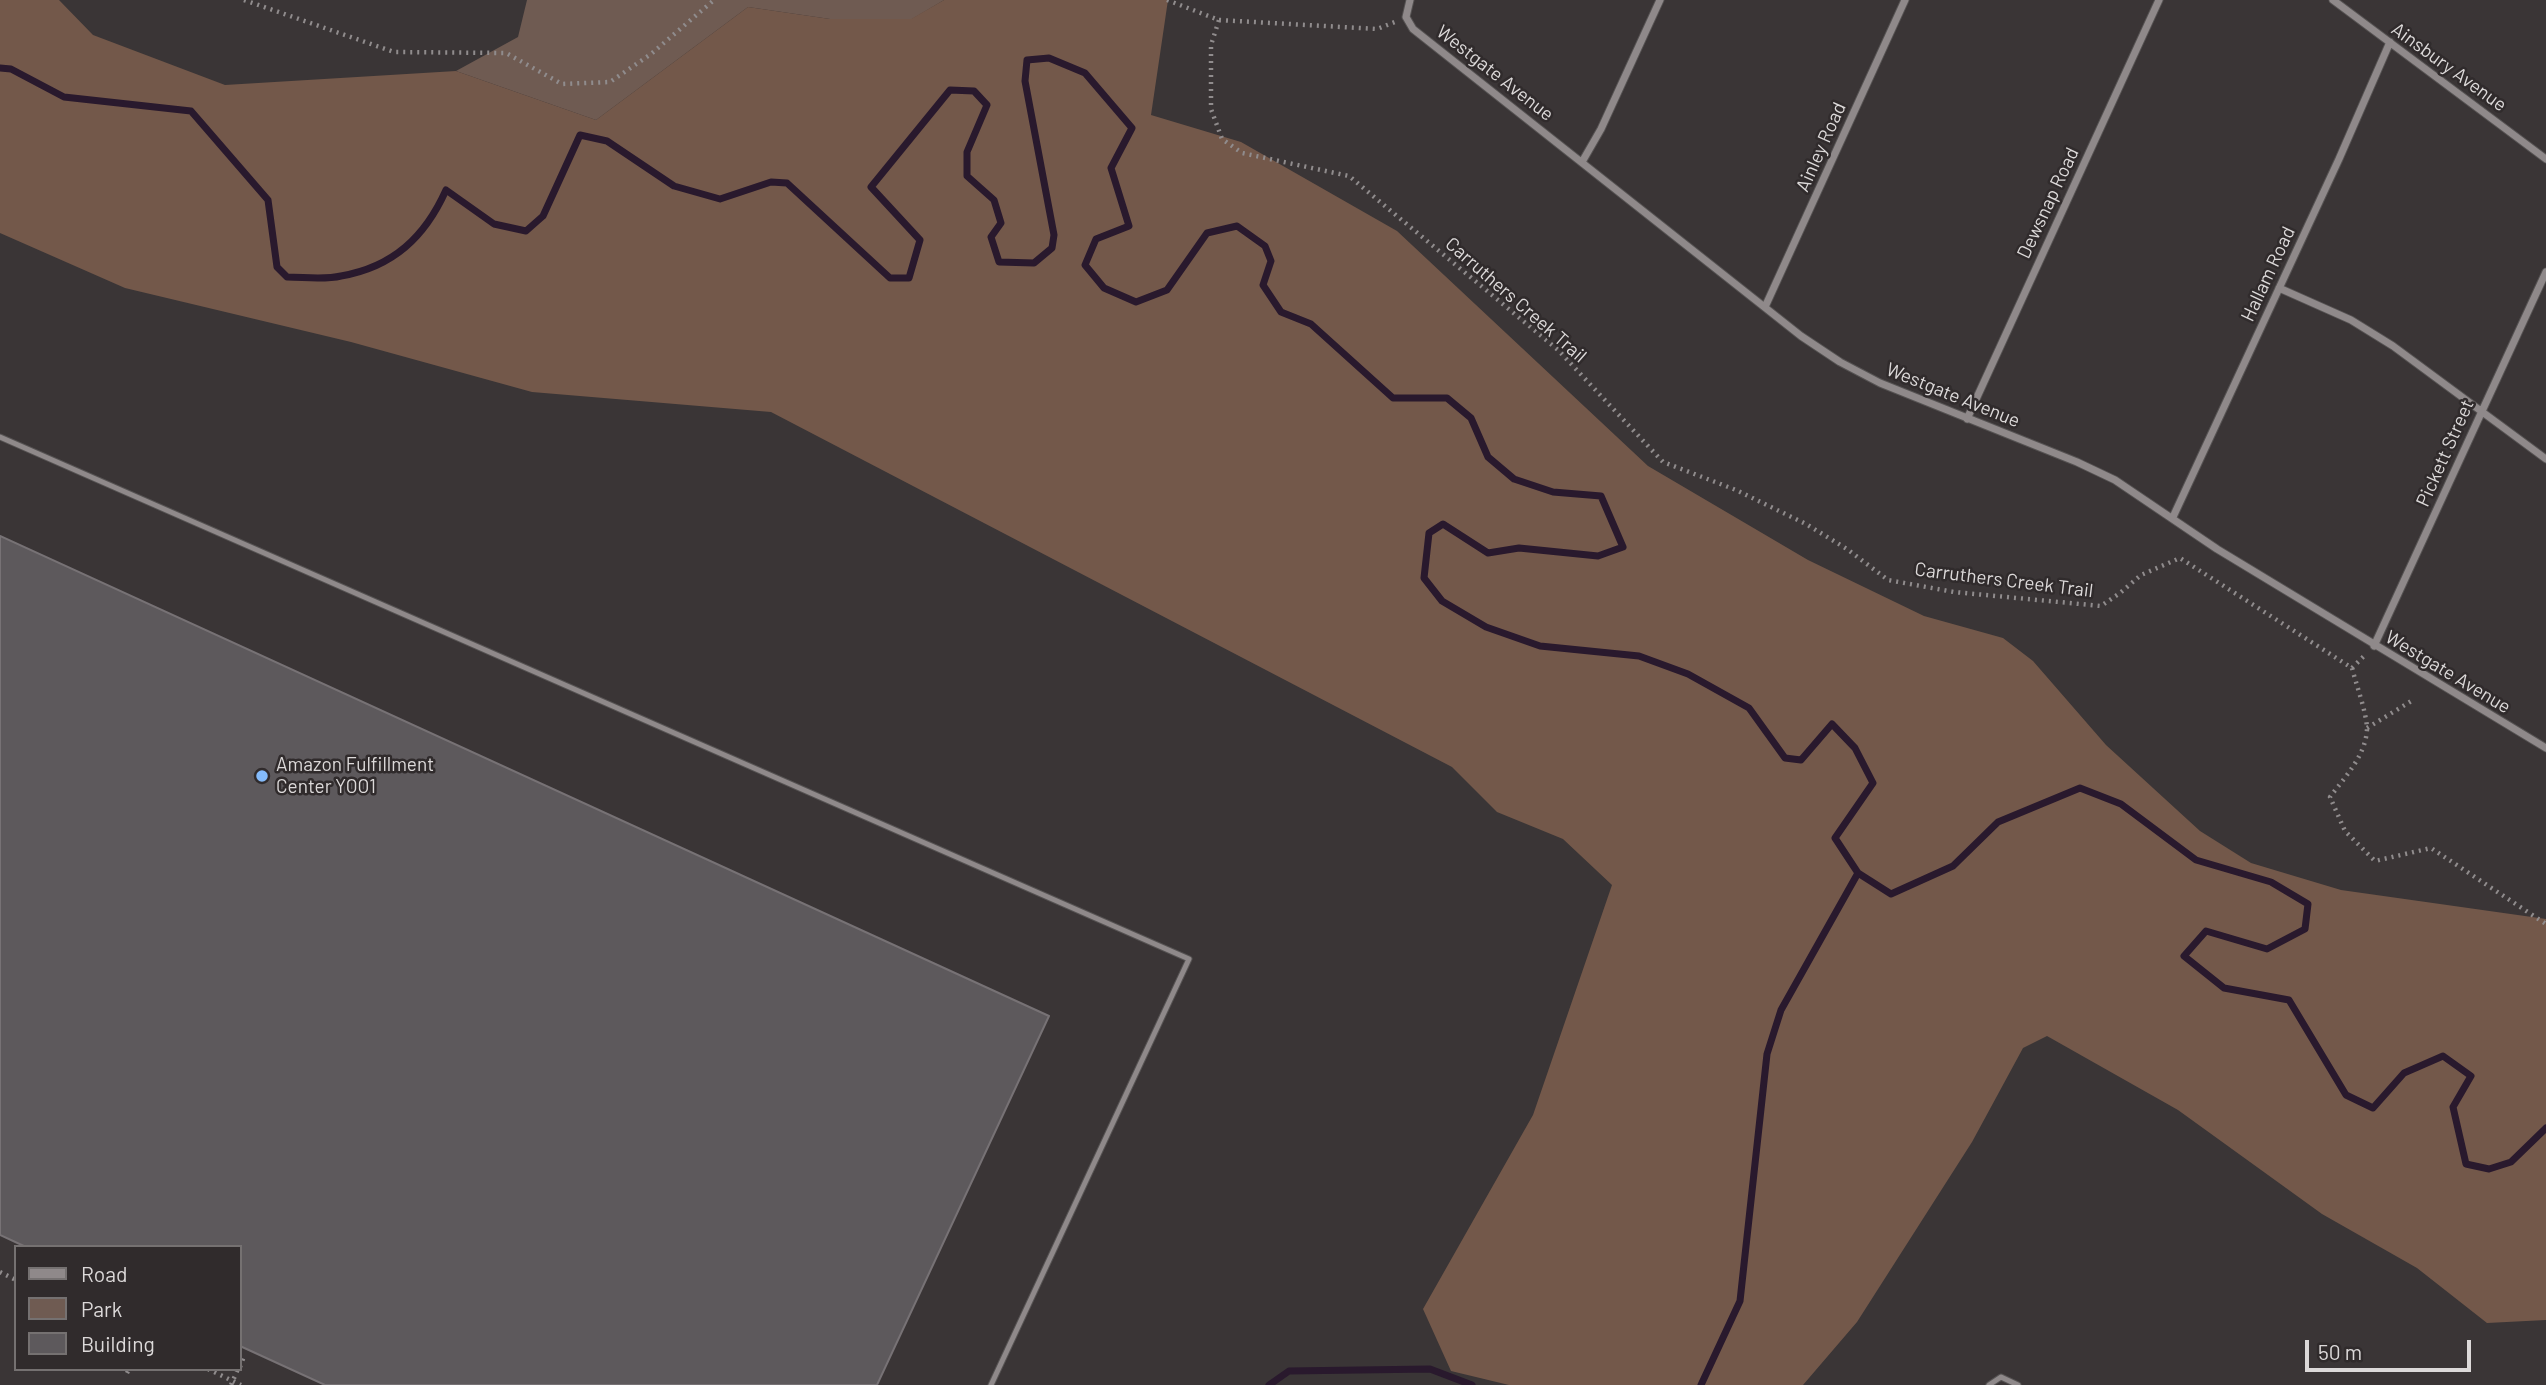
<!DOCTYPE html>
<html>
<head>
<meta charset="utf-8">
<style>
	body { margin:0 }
	#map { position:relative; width:2546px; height:1385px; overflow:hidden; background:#3a3536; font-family:Barlow,sans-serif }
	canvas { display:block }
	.legend { position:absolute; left:14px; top:1245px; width:228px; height:126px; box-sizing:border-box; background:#302b2c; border:2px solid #757171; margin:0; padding:9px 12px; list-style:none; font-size:21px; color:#dcd9d9 }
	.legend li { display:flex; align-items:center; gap:14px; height:35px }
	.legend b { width:35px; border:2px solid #757171 }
	.scale { position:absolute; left:2305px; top:1340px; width:166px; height:32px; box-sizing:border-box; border:4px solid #dcd9d9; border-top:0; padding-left:9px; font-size:21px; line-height:24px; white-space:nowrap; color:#dcd9d9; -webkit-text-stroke:5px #302b2c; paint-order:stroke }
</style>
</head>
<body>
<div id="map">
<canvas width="2546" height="1385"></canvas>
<ul class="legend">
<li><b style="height:9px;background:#8f898a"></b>Road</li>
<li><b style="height:19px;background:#6f5b52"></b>Park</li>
<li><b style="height:19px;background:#5d595c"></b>Building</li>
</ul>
<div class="scale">50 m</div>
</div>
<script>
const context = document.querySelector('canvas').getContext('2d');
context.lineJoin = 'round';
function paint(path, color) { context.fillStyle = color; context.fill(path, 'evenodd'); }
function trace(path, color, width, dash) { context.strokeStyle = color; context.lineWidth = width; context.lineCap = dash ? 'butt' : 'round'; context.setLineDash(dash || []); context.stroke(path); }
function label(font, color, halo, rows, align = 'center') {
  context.font = font + ' Barlow,sans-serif'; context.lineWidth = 5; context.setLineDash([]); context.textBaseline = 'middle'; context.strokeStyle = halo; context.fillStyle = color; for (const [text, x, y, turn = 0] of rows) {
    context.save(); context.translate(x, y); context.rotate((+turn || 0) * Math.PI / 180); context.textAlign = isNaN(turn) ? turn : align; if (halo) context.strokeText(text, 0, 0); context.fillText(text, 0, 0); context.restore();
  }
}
paint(new Path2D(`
	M 527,0 L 944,0 L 912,19 L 830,19 L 748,7 L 596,120 L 456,71 L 518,37 Z`), '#6f5b52');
paint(new Path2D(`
	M 0,0 L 59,0 L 93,35 L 225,85 L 456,71 L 596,120 L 748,7 L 830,19 L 911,19 L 944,0 L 1168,0 L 1151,115 L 1241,142 L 1397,231 L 1648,466 L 1808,560 L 1924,616 L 2003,638 L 2033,661 L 2106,745 L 2200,831 L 2251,863 L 2341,890 L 2546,919 L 2546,1320 L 2487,1323 L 2417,1268 L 2322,1214 L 2178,1110 L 2047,1036 L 2023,1048 L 1972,1142 L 1857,1322 L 1803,1385 L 1509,1385 L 1451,1371 L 1423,1309 L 1533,1115 L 1612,885 L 1563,839 L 1497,812 L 1452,767 L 771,412 L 532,392 L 351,342 L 125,288 L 0,233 Z`), '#73584a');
trace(new Path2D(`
	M 0,68 L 11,69 L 64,97 L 191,111 L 268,200 L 277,267 L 287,277 C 304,277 324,280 341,276 C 393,267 425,237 446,190 L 494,224 L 526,231 L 543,216 L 580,135 L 607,141 L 674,186 L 720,199 L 771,182 L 787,183 L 890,278 L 909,278 L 920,240 L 871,187 L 950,90 L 974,91 L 987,105 L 967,152 L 967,176 L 994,200 L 1001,223 L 991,237 L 999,262 L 1034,263 L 1052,248 L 1054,235 L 1025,81 L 1027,60 L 1049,58 L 1085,73 L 1132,128 L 1111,168 L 1129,226 L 1096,239 L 1085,265 L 1104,288 L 1136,302 L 1167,290 L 1207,233 L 1237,226 L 1265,246 L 1271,261 L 1263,285 L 1281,312 L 1311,324 L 1393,398 L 1447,398 L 1471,418 L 1488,457 L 1514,479 L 1553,492 L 1601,496 L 1623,547 L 1598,556 L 1519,548 L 1488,553 L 1443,524 L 1429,533 L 1424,578 L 1442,601 L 1486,627 L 1540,646 L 1639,656 L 1688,674 L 1749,708 L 1785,758 L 1801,760 L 1832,724 L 1855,748 L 1873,783 L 1835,838 L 1858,873 L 1891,894 L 1953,866 L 1998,822 L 2080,788 L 2121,804 L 2196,860 L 2271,882 L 2308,904 L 2305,929 L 2267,949 L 2206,931 L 2184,956 L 2224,988 L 2289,1000 L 2346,1095 L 2373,1108 L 2404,1073 L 2443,1056 L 2471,1076 L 2453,1107 L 2466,1164 L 2489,1169 L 2511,1162 L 2546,1128
	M 1269,1385 L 1289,1371 L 1430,1369 L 1472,1385
	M 1701,1385 L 1740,1301 L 1767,1054 L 1781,1010 L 1858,873`), '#29192d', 7);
const building = new Path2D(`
	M 0,536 L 1049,1016 L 877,1385 L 325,1385 L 240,1346 L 240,1247 L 26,1247 L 0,1235 Z`);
paint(building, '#5d595c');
trace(building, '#777275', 2);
const service = new Path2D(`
	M 0,437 L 1189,959 L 991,1385
	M 1989,1385 L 2001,1377 L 2018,1385`);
const minor = new Path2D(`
	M 1410,0 L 1406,17 L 1413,29 L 1801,336 L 1840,362 L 1880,383 L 2077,462 L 2115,480 L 2217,549 L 2546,748
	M 2333,0 L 2546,159
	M 1582,162 L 1601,129 L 1660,0
	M 2279,288 L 2351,320 L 2393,346 L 2546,459
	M 1765,307 L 1905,0
	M 1967,419 L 2159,0
	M 2173,517 L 2339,159 L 2390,42
	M 2374,646 L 2546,272`);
trace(service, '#555252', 7);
trace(minor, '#555252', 9);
trace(new Path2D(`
	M 244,0 L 394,52 L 506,53 L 562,84 L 610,82 L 651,54 L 714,0
	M 1167,0 L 1219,20 L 1211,45 L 1211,109 L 1222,139 L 1242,153 L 1349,176 L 1558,350 L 1663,462 L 1736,490 L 1806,524 L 1847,549 L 1888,580 L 1954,592 L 2101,606 L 2120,593 L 2141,575 L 2180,558 L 2352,668 C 2356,684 2367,714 2367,729 C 2366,755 2345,777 2330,797 L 2345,831 L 2375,861 L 2431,848 L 2546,924
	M 1219,20 L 1377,29 L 1395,22
	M 2352,668 L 2366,654
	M 2367,728 L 2413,700
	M 0,1272 L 16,1280
	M 240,1367 L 244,1356
	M 208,1369 L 241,1385
	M 127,1373 L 129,1369
	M 231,1385 L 238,1369`), '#908c8d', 4.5, [2, 5]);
trace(service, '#8f898a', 5);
trace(minor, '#8f898a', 7);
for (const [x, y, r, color] of [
	[262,776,7,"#84bbfb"]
]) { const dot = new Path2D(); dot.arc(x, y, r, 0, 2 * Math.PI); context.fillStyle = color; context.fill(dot); trace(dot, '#302b2c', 2.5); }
label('19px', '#dcd9d9', '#302b2c', [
	["Ainsbury Avenue",2449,67,36],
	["Westgate Avenue",1495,73,38],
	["Ainley Road",1821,147,-66],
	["Dewsnap Road",2048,203,-65],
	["Hallam Road",2268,274,-65],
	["Carruthers Creek Trail",1516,300,41],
	["Westgate Avenue",1953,395,22],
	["Pickett Street",2445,453,-66],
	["Carruthers Creek Trail",2004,580,7],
	["Westgate Avenue",2448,672,31]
]);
label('19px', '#dcd9d9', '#302b2c', [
	["Amazon Fulfillment",276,765],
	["Center YOO1",276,787]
], 'left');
</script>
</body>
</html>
